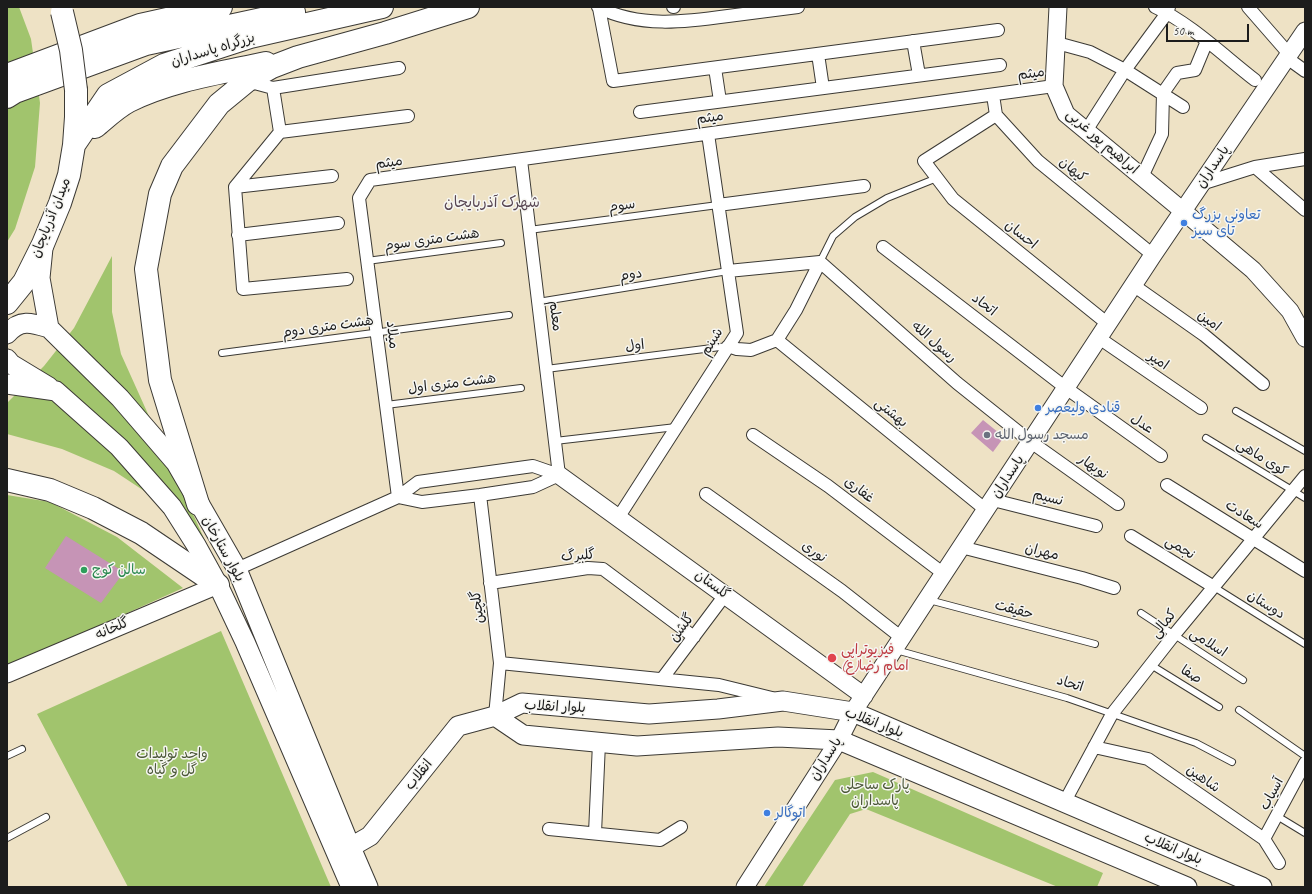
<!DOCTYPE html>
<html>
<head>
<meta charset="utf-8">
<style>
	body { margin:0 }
	#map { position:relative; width:1312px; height:894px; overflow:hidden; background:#eee2c5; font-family:Caveat,sans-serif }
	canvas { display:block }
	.frame { position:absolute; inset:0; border:8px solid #1c1c1c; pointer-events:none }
	.scale { position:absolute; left:1166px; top:24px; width:83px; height:18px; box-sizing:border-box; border:2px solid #1c1c1c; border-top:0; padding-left:5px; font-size:12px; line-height:14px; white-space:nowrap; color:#1c1c1c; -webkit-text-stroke:3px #f6f6f2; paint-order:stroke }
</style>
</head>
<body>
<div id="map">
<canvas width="1312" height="894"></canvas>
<div class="frame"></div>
<div class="scale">50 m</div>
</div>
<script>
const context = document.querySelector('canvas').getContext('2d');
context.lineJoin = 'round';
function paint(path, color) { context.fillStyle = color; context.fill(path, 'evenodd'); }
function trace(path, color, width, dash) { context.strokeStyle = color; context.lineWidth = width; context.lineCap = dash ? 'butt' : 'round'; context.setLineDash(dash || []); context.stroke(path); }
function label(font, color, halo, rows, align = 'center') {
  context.font = font + ' Caveat,"Playpen Sans Arabic",sans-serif'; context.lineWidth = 3; context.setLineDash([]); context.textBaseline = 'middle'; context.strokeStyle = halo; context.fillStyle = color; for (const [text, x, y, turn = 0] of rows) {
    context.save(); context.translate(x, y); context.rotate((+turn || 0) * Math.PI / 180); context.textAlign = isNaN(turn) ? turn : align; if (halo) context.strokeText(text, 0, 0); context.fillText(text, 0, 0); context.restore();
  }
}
paint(new Path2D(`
	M 7,7 L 19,7 L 31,39 L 40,103 L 35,167 L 15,229 L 7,242 Z
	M 112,256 L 112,312 L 121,354 L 220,574 L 155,498 L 114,471 L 62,449 L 7,434 L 7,403 L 44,366 L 74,328 Z
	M 7,495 L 50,502 L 117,537 L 183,588 L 7,667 Z
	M 221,631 L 331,887 L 128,887 L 37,714 Z
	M 873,772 L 1103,873 L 1097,887 L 1058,887 L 866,809 L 850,814 L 802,887 L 764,887 L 835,780 Z`), '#a1c46d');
paint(new Path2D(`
	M 983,420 L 1004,437 L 993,452 L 971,433 Z
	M 66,536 L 124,572 L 101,603 L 45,568 Z`), '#c694b6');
const lane = new Path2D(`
	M 529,230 L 718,205
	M 367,261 L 501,243
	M 820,262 L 833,236 L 855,217 L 887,198 L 937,178
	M 538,302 L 728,271
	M 222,353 L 509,315
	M 546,369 L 728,346
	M 386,405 L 521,388
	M 1236,411 L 1305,451
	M 1206,438 L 1305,498
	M 555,441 L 676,427
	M 1214,587 L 1305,644
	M 929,600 L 1095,644
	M 1141,613 L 1243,680
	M 896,650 L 1067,698 L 1196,743 L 1232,762
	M 1151,665 L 1219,707
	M 1239,710 L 1305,756
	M 7,756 L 22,749
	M 1277,816 L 1305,833
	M 7,838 L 46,817`);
const street = new Path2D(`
	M 598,7 C 639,28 685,22 728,16 C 751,13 775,10 798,7
	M 600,7 L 599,8 L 613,81 L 998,30
	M 673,7 L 674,7
	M 1155,7 C 1190,23 1224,56 1255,80
	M 1248,7 L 1289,54
	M 913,41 L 919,75
	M 1057,43 L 1090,52 L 1125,70 L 1183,107
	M 818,54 L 823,88
	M 1287,58 L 1305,71
	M 715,68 L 720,101
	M 247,81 L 273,88 L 280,132 L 235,187 L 243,289 L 347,279
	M 273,88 L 399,68
	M 993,95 L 996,115 L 1038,161 L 1153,255
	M 640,112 L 1000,65
	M 996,115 L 924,161 L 953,199 L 1108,324
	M 1086,131 L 1125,70 L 1167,13 L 1169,7
	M 280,132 L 408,116
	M 521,160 L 559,475
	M 1255,167 L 1305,210
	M 1142,177 L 1162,134 L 1163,93 L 1177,73 L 1195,70 L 1207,41
	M 1201,184 L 1255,167 L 1305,159
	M 235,187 L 332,176
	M 718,205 L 864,186
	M 238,235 L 338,223
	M 883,247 L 1066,388 L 1161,456
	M 820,262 L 957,383 L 1031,442 L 1118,504
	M 728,271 L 820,262
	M 1133,285 L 1204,335 L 1263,384
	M 1099,338 L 1201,408
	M 777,340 L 986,510
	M 728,346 L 737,349 L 751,350 L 777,340 L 796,310 L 820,262
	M 753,435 L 828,486 L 944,574
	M 1167,485 L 1305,571
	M 706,494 L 842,591 L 902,638
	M 480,495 L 500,663 L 495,716
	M 398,497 L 359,198 L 370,180 L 1054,86
	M 398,497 L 422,502 L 480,495 L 533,487 L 559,475
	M 993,500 L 1096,526
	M 618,518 L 737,333 L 708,134
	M 1131,536 L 1214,587
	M 961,547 L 1082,578 L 1114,588
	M 237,569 L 398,497 L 418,482 L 533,466 L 559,475
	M 490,583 L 588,568 L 603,569 L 694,637
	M 500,663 L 719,685 L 772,698
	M 662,679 L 725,595
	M 1094,747 L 1148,759 L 1264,839 L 1279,863
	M 1064,803 L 1112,714 L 1174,635 L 1305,476
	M 549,829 L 660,840 L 681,827
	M 595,833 L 599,743
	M 1264,839 L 1305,763`);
const secondary = new Path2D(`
	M 1058,7 L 1054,86 L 1066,114 L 1183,211 L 1253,270 L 1290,311 L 1305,338
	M 559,475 L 864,696
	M 7,674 L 218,585
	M 745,887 L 839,740 L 853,712 L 927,599 L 1153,255 L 1305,31`);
const primary = new Path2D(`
	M 43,248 L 40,278 L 49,328 L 120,398 L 176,463 L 237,569 L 346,836 L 368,887
	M 7,334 C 20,318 33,323 49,328
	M 7,359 L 11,364 L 49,387
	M 7,384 L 56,391 L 119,447 L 172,507 L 196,545 L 218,585 L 245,642 L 351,887
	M 495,716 L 523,735 L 637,746 L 778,737 L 839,740 L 1187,887
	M 351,847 L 370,836 L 458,726 L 495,716 L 522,703 L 649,714 L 718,709 L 783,701 L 853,712 L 1262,887`);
const highway = new Path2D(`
	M 7,75 L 140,25 L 221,7
	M 7,97 L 15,92 L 146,44 L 294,12
	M 95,127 C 106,118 116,108 129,101 C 172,80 220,73 266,63
	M 74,145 L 108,95 L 164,65 L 250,37 L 382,7
	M 7,303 L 24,282 L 43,244 L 60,203 L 69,175 L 74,145 L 76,117 L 76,90
	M 7,480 L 50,490 L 93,508 L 141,533 L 218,585
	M 198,504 L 160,380 L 146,269 L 160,194 L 172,166 L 219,104 L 247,81 L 272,67 L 298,57 L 385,33 L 468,7`);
trace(lane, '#3c3a35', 8);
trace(street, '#3c3a35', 14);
trace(secondary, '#3c3a35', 19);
trace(primary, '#3c3a35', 21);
trace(highway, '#3c3a35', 24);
trace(lane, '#fff', 6);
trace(street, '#fff', 12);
trace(secondary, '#fff', 17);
trace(primary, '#fff', 19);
trace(highway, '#fff', 22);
const highwayBridge = new Path2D(`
	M 62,12 L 71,50 L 76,90`);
trace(highwayBridge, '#3c3a35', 24, []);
trace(highwayBridge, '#fff', 22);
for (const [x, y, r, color] of [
	[1184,223,4,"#3f7fe0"],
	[1038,408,4,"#3f7fe0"],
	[987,435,4,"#6b7280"],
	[84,570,4,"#2e9e5b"],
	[832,658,5,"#e0444e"],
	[767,813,4,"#3f7fe0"]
]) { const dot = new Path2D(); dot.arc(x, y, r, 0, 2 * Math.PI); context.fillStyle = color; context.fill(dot); trace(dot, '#f6f6f2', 1.5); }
label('14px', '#1c1c1c', '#f6f6f2', [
	["بزرگراه پاسداران",213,50,-17],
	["میثم",1031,74,-8],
	["میثم",710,118,-8],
	["ابراهیم پور غربی",1102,142,41],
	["میثم",389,163,-8],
	["پاسداران",1213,167,-56],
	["کیهان",1073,170,39],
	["سوم",622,206,-8],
	["میدان آذربایجان",51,218,-68],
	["احسان",1021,235,39],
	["هشت متری سوم",432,240,-8],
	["دوم",631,275,-9],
	["اتحاد",984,305,38],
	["معلم",555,316,83],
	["امین",1209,321,37],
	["هشت متری دوم",328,327,-8],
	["میلاد",392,335,83],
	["شبنم",712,342,-58],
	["رسول الله",934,342,41],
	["اول",635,346,-7],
	["امیر",1158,361,34],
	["هشت متری اول",452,384,-7],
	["بهشتی",891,413,39],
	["عدل",1142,424,36],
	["کوی ماهی",1262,458,32],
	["نوبهار",1093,467,35],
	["پاسداران",1008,477,-57],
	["غفاری",859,490,37],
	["نسیم",1048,498,14],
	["سعادت",1244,515,32],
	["نجمی",1180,548,32],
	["بلوار ستارخان",223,549,61],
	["نوری",814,552,35],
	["مهران",1042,552,14],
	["گلبرگ",578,556,-4],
	["گلستان",712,585,36],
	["دوستان",1266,605,32],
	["گلچین",478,607,-97],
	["حقیقت",1014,610,15],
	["کمالی",1164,624,-51],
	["گلشن",682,628,-53],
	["گلخانه",112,629,-23],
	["اسلامی",1208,643,33],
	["صفا",1191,675,32],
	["اتحاد",1070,684,17],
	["بلوار انقلاب",555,707,3],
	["بلوار انقلاب",874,723,21],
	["پاسداران",826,759,-58],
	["انقلاب",419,775,-51],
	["شاهین",1203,779,35],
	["آسیاب",1272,794,-62],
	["بلوار انقلاب",1173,849,23]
]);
label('14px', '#366cbe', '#f6f6f2', [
	["تعاونی بزرگ",1192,215],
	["تای سیز",1192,231],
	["قنادی ولیعصر",1046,408],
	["اتوگالر",775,813]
], 'left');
label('14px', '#5b616d', '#f6f6f2', [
	["مسجد رسول الله",995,435]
], 'left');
label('14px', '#27864d', '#f6f6f2', [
	["سالن کوچ",92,570]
], 'left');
label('14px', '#be3a42', '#f6f6f2', [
	["فیزیوتراپی",841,650],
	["امام رضا(ع)",841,666]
], 'left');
label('14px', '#4b5738', '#f6f6f2', [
	["واحد تولیدات",172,754],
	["گل و گیاه",172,770],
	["پارک ساحلی",875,785],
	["پاسداران",875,801]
]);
label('15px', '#584652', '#f6f6f2', [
	["شهرک آذربایجان",492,203]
]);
</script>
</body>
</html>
